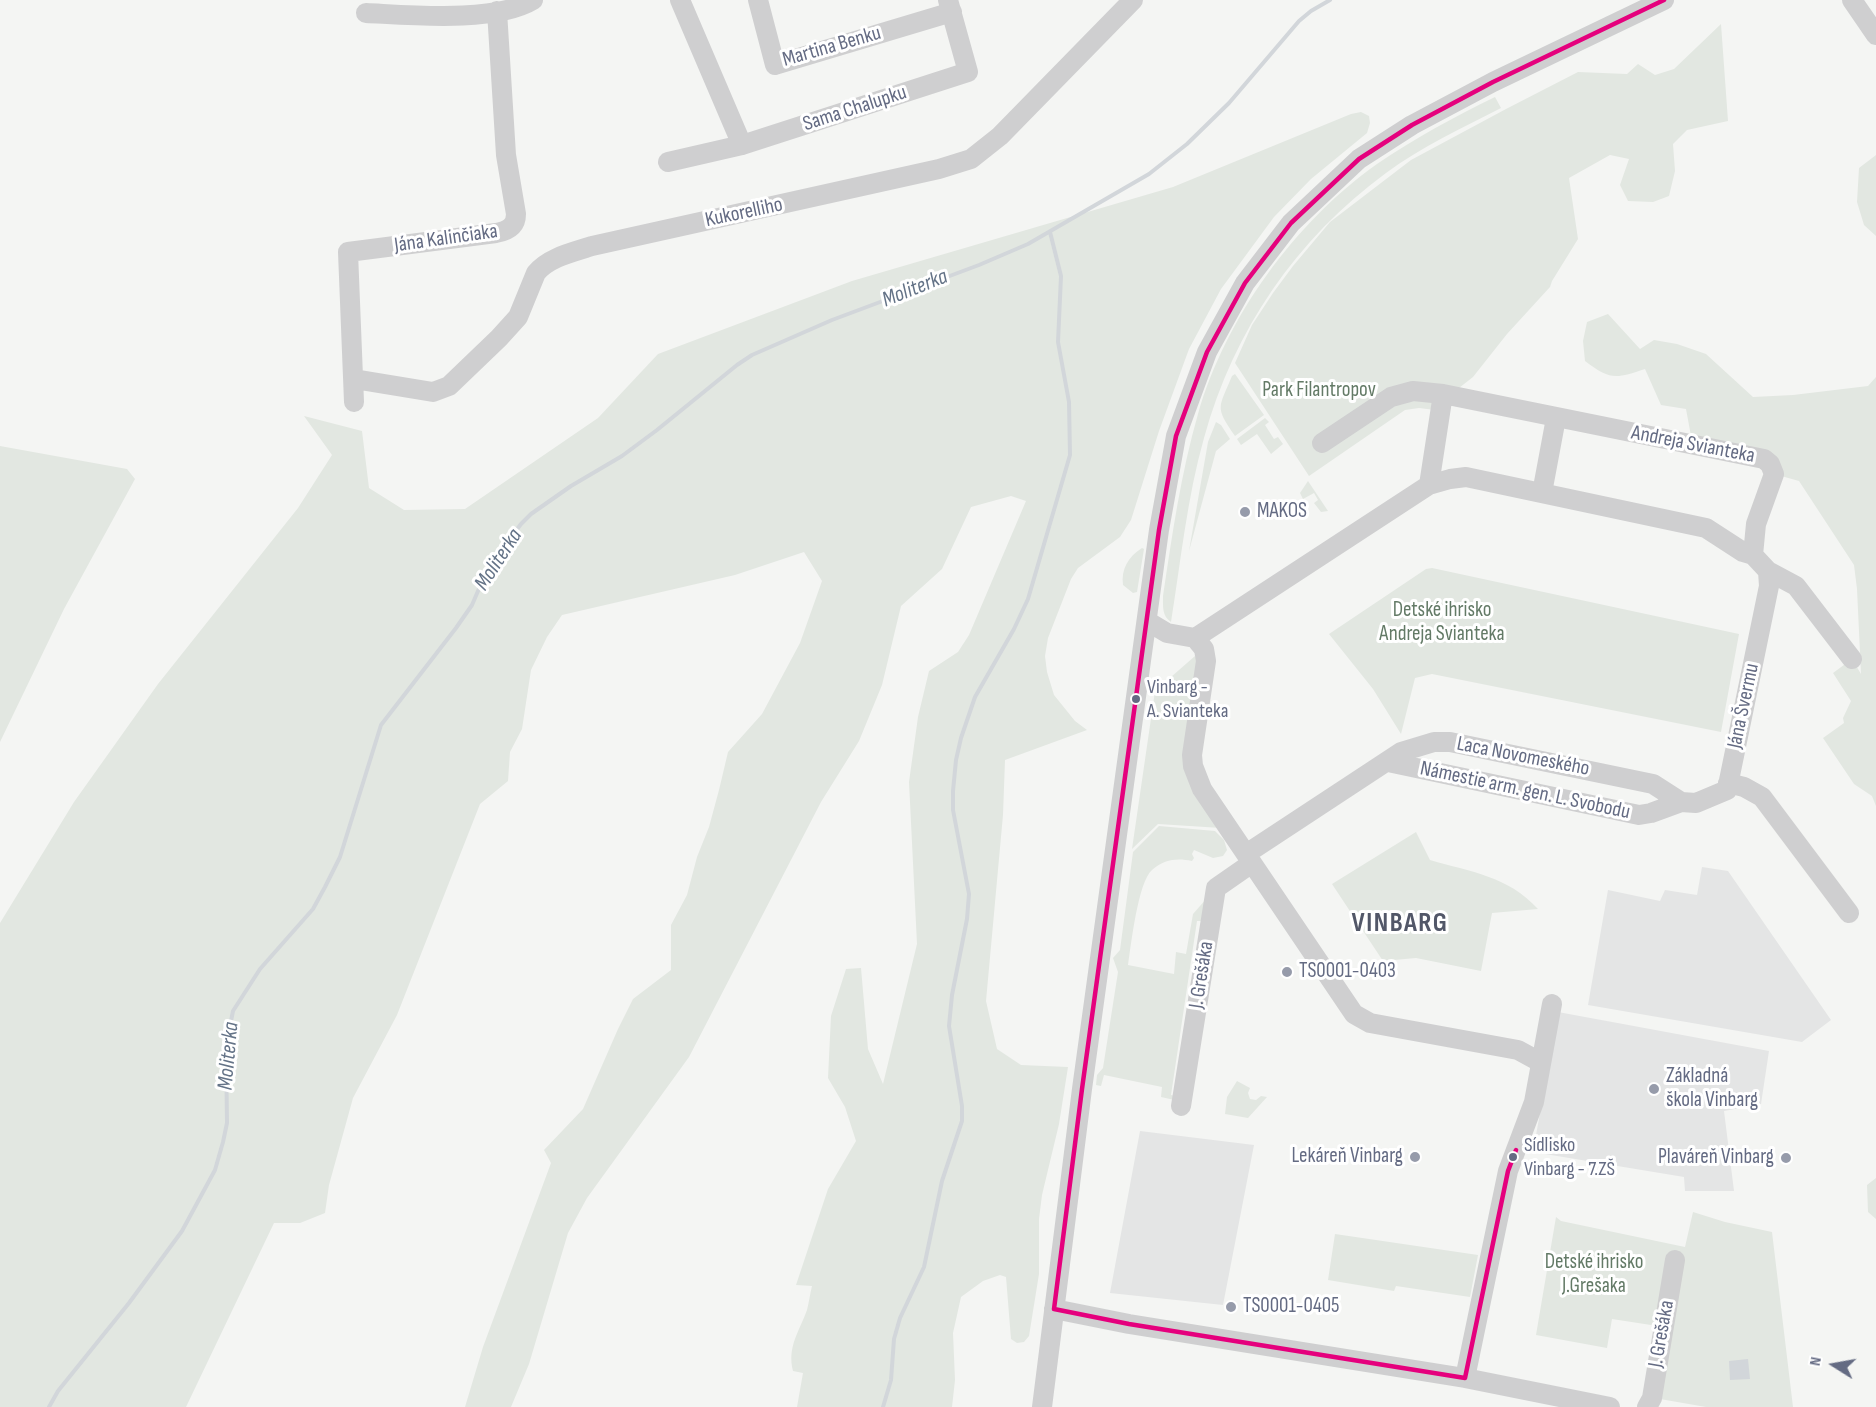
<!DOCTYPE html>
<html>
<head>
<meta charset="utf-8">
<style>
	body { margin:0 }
	#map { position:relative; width:1876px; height:1407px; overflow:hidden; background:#f4f5f3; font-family:"Sofia Sans Condensed",sans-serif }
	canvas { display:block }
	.north { position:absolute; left:1804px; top:1335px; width:60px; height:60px; -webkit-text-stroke:4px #fff; paint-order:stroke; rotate:281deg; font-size:16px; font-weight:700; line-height:24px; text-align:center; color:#646b83 }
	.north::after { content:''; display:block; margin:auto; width:21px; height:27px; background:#646b83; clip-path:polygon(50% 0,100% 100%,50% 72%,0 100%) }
</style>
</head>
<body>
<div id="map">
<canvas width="1876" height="1407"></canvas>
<div class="north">N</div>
</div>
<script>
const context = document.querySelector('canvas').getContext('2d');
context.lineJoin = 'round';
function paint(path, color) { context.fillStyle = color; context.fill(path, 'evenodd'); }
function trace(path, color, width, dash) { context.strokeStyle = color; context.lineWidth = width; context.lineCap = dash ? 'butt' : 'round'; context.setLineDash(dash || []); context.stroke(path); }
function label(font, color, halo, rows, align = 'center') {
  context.font = font + ' "Sofia Sans Condensed",sans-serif'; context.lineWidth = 6; context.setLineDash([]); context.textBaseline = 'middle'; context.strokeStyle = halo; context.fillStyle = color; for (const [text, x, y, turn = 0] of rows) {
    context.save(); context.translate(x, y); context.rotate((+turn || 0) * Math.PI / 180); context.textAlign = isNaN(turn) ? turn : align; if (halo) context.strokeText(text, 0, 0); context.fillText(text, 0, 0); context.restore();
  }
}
paint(new Path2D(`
	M 1702,867 L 1728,871 L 1831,1020 L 1802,1042 L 1588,1005 L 1608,890 L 1660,901 L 1665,890 L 1697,895 Z
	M 1558,1012 L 1769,1051 L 1761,1104 L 1724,1111 L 1734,1191 L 1685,1191 L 1684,1177 L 1533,1152 Z
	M 1140,1131 L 1254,1145 L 1223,1305 L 1110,1293 Z`), '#e4e5e5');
paint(new Path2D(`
	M 1721,24 L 1728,121 L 1687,130 L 1673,144 L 1675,171 L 1669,196 L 1653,202 L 1628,201 L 1620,185 L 1629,159 L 1610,155 L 1569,178 L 1578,239 L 1552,281 L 1550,287 L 1507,334 L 1473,377 L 1450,395 L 1399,402 L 1429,400 L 1434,405 L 1435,410 L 1419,408 L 1405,410 L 1309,476 L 1235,363 L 1252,325 L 1273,293 L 1293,266 L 1330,222 L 1411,160 L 1506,109 L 1578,72 L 1627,74 L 1638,64 L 1655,75 L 1674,69 Z
	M 1495,97 L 1501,108 C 1462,128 1421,147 1386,173 C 1296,239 1234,330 1204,438 C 1187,498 1181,560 1171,622 C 1162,616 1163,607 1163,596 C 1172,535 1181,473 1198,414 C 1226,317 1295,222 1377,164 C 1415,138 1454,117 1495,97 Z
	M 1361,112 L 1369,116 L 1370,123 L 1367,133 L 1311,179 L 1274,217 L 1221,289 L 1189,349 L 1159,431 L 1131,520 L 1120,537 L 1078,568 L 1071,579 L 1048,638 L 1045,656 L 1047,672 L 1054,695 L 1075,721 L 1087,730 L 1005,760 L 1003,815 L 986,1001 L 997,1049 L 1021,1065 L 1068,1067 L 1059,1124 L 1042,1195 L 1039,1219 L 1039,1274 L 1029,1336 L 1024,1342 L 1017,1343 L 1011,1339 L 1006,1277 L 1000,1275 L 983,1281 L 961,1297 L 953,1333 L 955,1380 L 952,1407 L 797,1407 L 803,1373 L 793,1371 C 787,1347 799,1332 807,1310 C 809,1302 810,1294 812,1286 L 796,1285 L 828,1189 L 856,1141 L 845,1107 L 828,1078 L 831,1016 L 846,969 L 861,968 L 868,1049 L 883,1084 L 917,944 L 909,782 L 918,717 L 929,671 L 958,652 L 969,635 L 1026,501 L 1011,496 L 971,507 L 942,569 L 901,606 L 882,685 L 859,741 L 821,802 L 689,1057 L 587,1198 L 568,1233 L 529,1364 L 511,1407 L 465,1407 L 483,1347 L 551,1163 L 544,1150 L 583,1109 L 618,1029 L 633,999 L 671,970 L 671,925 L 687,895 L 697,857 L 709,827 L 719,790 L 728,752 L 762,714 L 800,643 L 822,581 L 804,552 L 735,575 L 562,615 L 547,637 L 531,670 L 522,729 L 510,752 L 508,781 L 480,804 L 397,1015 L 353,1098 L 329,1185 L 325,1213 L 300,1223 L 274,1223 L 186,1407 L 0,1407 L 0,923 L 74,802 L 158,684 L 298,508 L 332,455 L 304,416 L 362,431 L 369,488 L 404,510 L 465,509 L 598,418 L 658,354 L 852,281 L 1173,187 L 1351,114 Z
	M 1876,155 L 1876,236 L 1864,225 L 1857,202 L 1859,168 Z
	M 1608,314 L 1640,349 L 1654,340 L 1677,344 L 1706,354 L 1753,397 L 1793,395 L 1868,386 L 1876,377 L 1876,806 L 1872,796 L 1854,784 L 1823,738 L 1844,723 L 1843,718 L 1851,701 L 1833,673 L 1852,659 L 1861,674 L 1857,589 L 1854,565 L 1799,481 L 1774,474 L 1691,436 L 1686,409 L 1661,405 L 1645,369 C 1615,379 1610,380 1585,361 L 1583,341 L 1587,322 Z
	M 1235,374 L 1264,415 L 1235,436 C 1214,406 1219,408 1232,376 Z
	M 1265,418 L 1269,422 L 1265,425 L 1274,439 L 1278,437 L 1283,444 L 1271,454 L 1257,434 L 1241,445 L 1237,439 Z
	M 1216,422 L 1221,425 L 1230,439 L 1216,451 L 1189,551 L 1208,442 Z
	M 0,446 L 127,469 L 135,479 L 64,609 L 0,742 Z
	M 1308,481 L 1328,511 L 1321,512 L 1314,503 L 1318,500 L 1314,493 L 1303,499 L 1300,493 Z
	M 1142,548 L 1144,549 L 1137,592 L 1133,593 L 1123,585 C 1121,569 1128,557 1142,548 Z
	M 1432,568 L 1739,634 L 1721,732 L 1432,674 L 1415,678 L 1401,734 L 1373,689 L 1329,634 L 1426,569 Z
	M 1195,656 L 1198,662 L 1185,753 L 1221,828 L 1158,824 L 1132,849 L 1155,691 Z
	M 1159,826 L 1215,831 L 1224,840 L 1227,850 L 1223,856 L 1213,858 L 1194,850 L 1192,854 L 1194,858 L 1192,861 C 1177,858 1165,859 1152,870 C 1138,882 1131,945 1128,965 L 1174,974 L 1176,952 L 1186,954 L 1193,914 L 1207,898 L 1206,921 L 1197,921 L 1171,1095 L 1180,1097 L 1179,1101 L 1161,1097 L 1162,1087 L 1104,1075 L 1101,1086 L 1096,1085 L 1097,1075 L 1103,1068 L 1118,972 L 1113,958 L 1120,950 L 1133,852 Z
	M 1416,832 L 1430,860 C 1471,872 1508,876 1538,909 L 1492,913 L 1481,971 L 1416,958 L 1383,961 L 1332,884 Z
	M 1237,1081 L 1250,1088 L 1248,1093 L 1250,1099 L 1256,1100 L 1261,1096 L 1267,1097 L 1248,1118 L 1225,1114 L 1227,1097 Z
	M 1876,1178 L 1876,1219 L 1868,1212 L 1867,1185 Z
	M 1693,1212 L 1725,1222 L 1772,1232 L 1793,1407 L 1706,1407 L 1660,1399 L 1664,1327 L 1612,1319 L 1607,1348 L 1536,1335 L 1556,1217 L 1561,1221 L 1685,1247 Z
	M 1335,1234 L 1478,1255 L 1470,1297 L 1396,1286 L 1394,1291 L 1328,1280 Z`), '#e2e7e1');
paint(new Path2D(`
	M 1748,1359 L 1750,1379 L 1730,1380 L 1729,1361 Z`), '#d2d6da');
trace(new Path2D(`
	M 49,1407 L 58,1391 L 129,1303 L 182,1231 L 215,1170 L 223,1142 L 227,1123 L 226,1046 L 233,1011 L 260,969 L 313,909 L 325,887 L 340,857 L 381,725 L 456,628 L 472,605 L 481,584 L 502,549 L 521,524 L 531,514 L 571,486 L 622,456 L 657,430 L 737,365 L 752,355 L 832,320 L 979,265 L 1028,244 L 1149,174 L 1187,144 L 1229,103 L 1299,21 L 1311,11 L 1330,0
	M 883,1407 L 891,1380 L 894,1339 L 900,1318 L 924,1267 L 942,1181 L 962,1121 L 962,1106 L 949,1026 L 952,995 L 967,919 L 969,894 L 953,810 L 953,791 L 956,760 L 961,738 L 975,697 L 1014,629 L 1028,599 L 1070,455 L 1069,402 L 1058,342 L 1061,276 L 1050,232`), '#d2d6da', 4);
trace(new Path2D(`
	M 680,0 L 742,145
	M 758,0 L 775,65 L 952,12
	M 1852,0 L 1876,35
	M 366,13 C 410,15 495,23 533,0
	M 668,162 L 742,145 L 968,72 L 948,0
	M 354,379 L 433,392 L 449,386 L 499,338 L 518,317 L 536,273 C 549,257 574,252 592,246 L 939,169 L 971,159 L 1000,136 L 1133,0
	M 354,402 L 348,252 L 496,233 C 507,231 516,227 516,214 L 506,155 L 497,11
	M 1322,443 L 1391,397 L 1413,391 L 1443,394
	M 1429,485 L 1443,394 L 1764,459 L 1770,464 L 1774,474 L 1756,524 L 1753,555
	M 1542,493 L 1556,418
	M 1147,621 L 1167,633 L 1195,638
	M 1195,638 L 1429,485 L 1450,479 L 1466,477 L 1706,528 L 1743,552 L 1753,555 L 1768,571 L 1796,586 L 1852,659
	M 1195,638 L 1204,649 L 1206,661 L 1192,755 L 1193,766 L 1202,789 L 1354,1014 L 1370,1023 L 1518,1050 L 1540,1062
	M 1388,762 L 1639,815 L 1651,813 L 1681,802 L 1696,803 L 1727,790 L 1769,586 L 1768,571
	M 1728,783 L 1744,787 L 1762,797 L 1849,913
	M 1246,854 L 1401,752 L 1434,742 L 1450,742 L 1653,784 L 1681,802
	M 1181,1106 L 1216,888 L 1252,863
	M 1054,1309 L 1129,1324 L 1465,1378 L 1610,1407
	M 1465,1378 L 1508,1171 L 1534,1102 L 1552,1004
	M 1042,1407 L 1082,1089 L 1159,530 L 1176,436 L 1207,352 L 1245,283 L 1291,223 L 1359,159 L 1412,125 L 1493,82 L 1664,0
	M 1647,1407 L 1652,1398 L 1675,1260`), '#cfcfd0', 20);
trace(new Path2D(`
	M 1054,1309 L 1082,1089 L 1159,530 L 1176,436 L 1207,352 L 1245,283 L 1291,223 L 1359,159 L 1412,125 L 1493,82 L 1664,0
	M 1054,1309 L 1129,1324 L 1465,1378
	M 1465,1378 L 1508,1171 L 1516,1150`), '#e5007d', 4.5);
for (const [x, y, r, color] of [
	[1245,512,6,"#969baa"],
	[1136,699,5,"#646b83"],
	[1287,972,6,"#969baa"],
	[1654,1089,6,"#969baa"],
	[1415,1157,6,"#969baa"],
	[1513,1157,5,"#646b83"],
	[1786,1158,6,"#969baa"],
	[1231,1307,6,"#969baa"]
]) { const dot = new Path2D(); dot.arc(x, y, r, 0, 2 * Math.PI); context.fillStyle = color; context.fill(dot); trace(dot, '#fff', 2); }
label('20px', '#646b83', '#fff', [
	["Vinbarg -",1147,688],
	["A. Svianteka",1147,712],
	["Sídlisko",1524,1146],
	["Vinbarg - 7.ZŠ",1524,1170]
], 'left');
label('21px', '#646b83', '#fff', [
	["Martina Benku",832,47,-16],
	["Sama Chalupku",855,109,-18],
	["Kukorelliho",744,213,-12],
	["Jána Kalinčiaka",446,239,-8],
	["Andreja Svianteka",1693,445,11],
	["Jána Švermu",1744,706,-78],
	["Laca Novomeského",1523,757,11],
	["Námestie arm. gen. L. Svobodu",1525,791,12],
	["J. Grešáka",1202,975,-81],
	["J. Grešáka",1662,1334,-80]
]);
label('21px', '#637a66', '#fff', [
	["Park Filantropov",1319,391],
	["Detské ihrisko",1442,611],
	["Andreja Svianteka",1442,635],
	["Detské ihrisko",1594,1263],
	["J.Grešaka",1594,1287]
]);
label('21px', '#646b83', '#fff', [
	["MAKOS",1257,512],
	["TS0001-0403",1299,972],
	["Základná",1666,1077],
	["škola Vinbarg",1666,1101],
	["Lekáreň Vinbarg",1403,1157,"right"],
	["Plaváreň Vinbarg",1774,1158,"right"],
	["TS0001-0405",1243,1307]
], 'left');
label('italic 22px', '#647387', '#fff', [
	["Moliterka",915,289,-22],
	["Moliterka",499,560,-57],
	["Moliterka",229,1056,-85]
]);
context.letterSpacing = '1.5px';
label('bold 27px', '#525768', '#fff', [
	["VINBARG",1400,924]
]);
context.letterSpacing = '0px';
</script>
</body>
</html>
